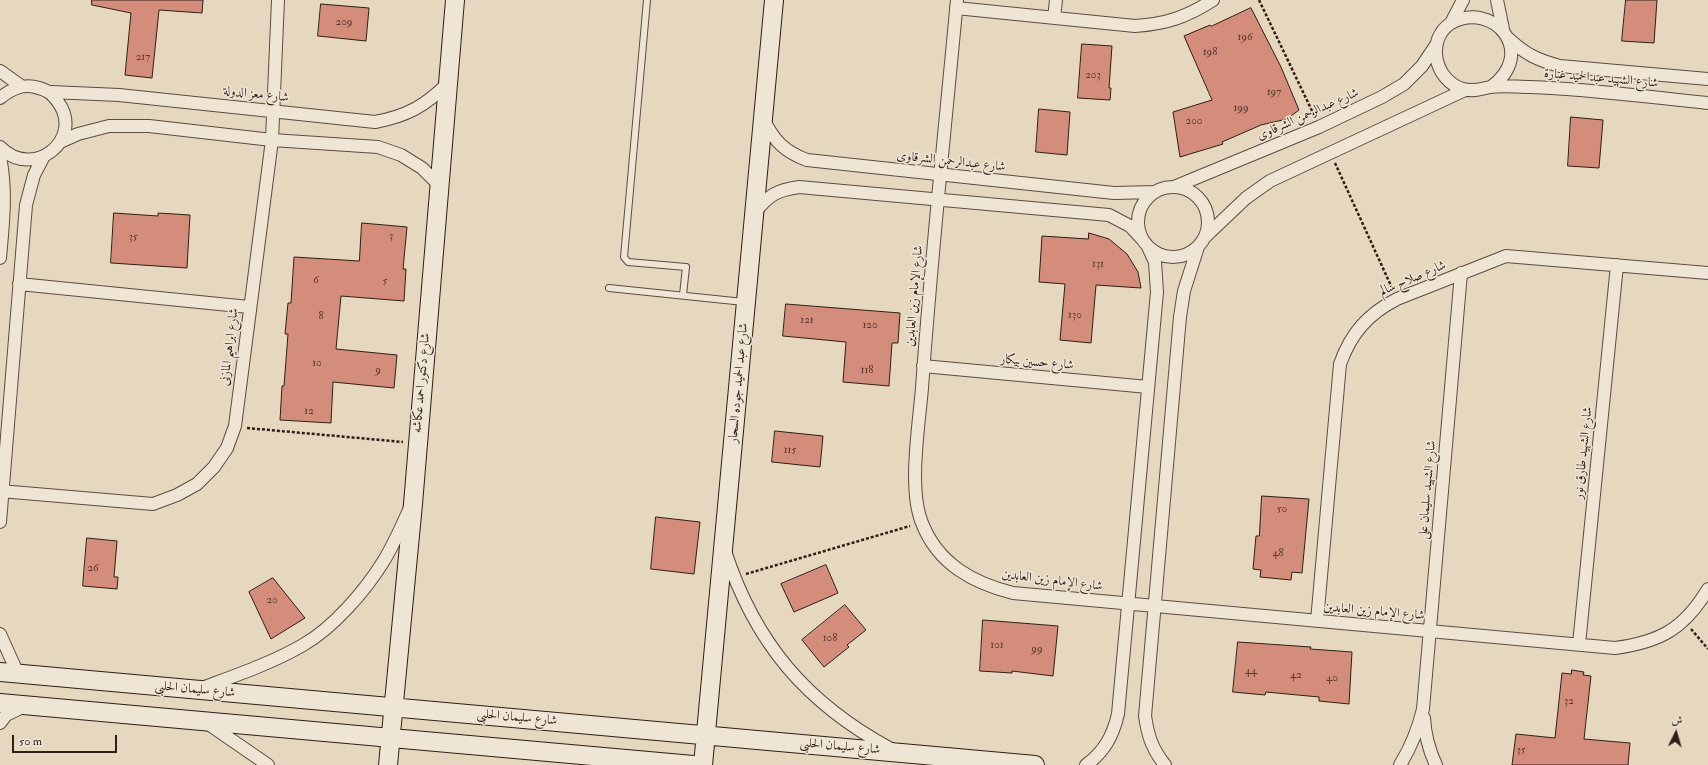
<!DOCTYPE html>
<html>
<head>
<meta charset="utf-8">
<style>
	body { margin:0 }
	#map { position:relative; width:1708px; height:765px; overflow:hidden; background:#e6d7bf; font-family:"IM FELL Double Pica",Amiri,serif }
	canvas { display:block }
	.north { position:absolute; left:1656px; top:713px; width:40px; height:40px; -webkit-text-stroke:3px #efe5d5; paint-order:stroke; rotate:5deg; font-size:11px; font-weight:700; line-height:16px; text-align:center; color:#2e1e17 }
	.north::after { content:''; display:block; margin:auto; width:14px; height:18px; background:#2e1e17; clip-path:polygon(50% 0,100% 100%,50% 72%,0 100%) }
	.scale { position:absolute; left:12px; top:735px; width:105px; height:18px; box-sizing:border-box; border:2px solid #2e1e17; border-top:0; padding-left:5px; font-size:12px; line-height:14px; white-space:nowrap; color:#2e1e17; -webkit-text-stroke:3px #efe5d5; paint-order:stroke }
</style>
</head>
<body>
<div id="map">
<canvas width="1708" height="765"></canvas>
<div class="north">ش</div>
<div class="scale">50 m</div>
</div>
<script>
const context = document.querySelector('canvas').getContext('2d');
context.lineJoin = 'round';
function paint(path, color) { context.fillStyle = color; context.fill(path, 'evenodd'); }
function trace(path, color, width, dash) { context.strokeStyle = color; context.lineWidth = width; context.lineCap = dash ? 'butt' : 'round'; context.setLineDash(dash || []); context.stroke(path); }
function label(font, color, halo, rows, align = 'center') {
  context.font = font + ' "IM FELL Double Pica",Amiri,serif'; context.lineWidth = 3; context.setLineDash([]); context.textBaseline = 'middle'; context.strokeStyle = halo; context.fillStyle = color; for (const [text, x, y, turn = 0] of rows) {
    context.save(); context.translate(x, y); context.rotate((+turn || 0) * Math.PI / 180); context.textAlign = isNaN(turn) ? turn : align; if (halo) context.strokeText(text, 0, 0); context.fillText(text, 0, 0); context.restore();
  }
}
const building = new Path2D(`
	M 92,0 L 203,0 L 202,13 L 159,10 L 152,78 L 125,75 L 131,13 L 92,5 Z
	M 1626,0 L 1657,0 L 1654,43 L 1622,41 Z
	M 321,4 L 369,8 L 366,41 L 318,36 Z
	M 1251,8 L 1281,67 L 1299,110 L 1287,119 L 1261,125 L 1222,142 L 1223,144 L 1180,157 L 1173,112 L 1212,100 L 1184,36 L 1210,25 L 1211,26 Z
	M 1082,44 L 1112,46 L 1109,88 L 1111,88 L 1110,100 L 1078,98 Z
	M 1039,109 L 1070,112 L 1067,155 L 1036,152 Z
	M 1571,117 L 1603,120 L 1599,168 L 1568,166 Z
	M 114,213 L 158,216 L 158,213 L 190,215 L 187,268 L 111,263 Z
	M 362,223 L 407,227 L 403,269 L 406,269 L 404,301 L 341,296 L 336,349 L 397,355 L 394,388 L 333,382 L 331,423 L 280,420 L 282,386 L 284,386 L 288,334 L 285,334 L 288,303 L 291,303 L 294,257 L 359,261 Z
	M 1089,233 L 1109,239 L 1127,254 L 1138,272 L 1141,288 L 1096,285 L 1091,343 L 1060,340 L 1065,284 L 1039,282 L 1042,236 L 1088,239 Z
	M 786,304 L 900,313 L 898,343 L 892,343 L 889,386 L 843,382 L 846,342 L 783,336 Z
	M 775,431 L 823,436 L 820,467 L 772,462 Z
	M 1262,496 L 1309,499 L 1302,573 L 1292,572 L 1291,580 L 1260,577 L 1261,570 L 1253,569 L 1256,536 L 1259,536 Z
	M 656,517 L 700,522 L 694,574 L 651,569 Z
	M 87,538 L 117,541 L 114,577 L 118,577 L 117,589 L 83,586 Z
	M 826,565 L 838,593 L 794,612 L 781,584 Z
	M 273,578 L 305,618 L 271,639 L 249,592 Z
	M 845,605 L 866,630 L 847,645 L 849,647 L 824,667 L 802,640 Z
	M 983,620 L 1058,626 L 1053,676 L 1012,671 L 1012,673 L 980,671 Z
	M 1238,642 L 1311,647 L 1310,649 L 1352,652 L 1349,704 L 1319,701 L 1319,697 L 1266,692 L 1265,695 L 1233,692 Z
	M 1572,670 L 1584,672 L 1583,675 L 1591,676 L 1584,739 L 1630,743 L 1628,765 L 1512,765 L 1516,734 L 1555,738 L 1562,673 L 1571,674 Z`);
paint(building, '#d58d7b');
trace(building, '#2e1e17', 1);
const lane = new Path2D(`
	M 647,0 L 624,257 L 628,262 L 686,267 L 683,295
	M 609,288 L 744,302`);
const street = new Path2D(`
	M 957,0 C 945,129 931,258 922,388 C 919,425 908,489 922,523 C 938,564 973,583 1013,593 L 1615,648 C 1660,642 1684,629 1708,589
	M 1497,0 L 1503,29
	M 956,8 L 1135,26 C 1166,24 1187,17 1213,0
	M 1054,18 L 1056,0
	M 1451,23 L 1463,0
	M 1508,38 C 1525,54 1537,60 1560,66 L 1708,79
	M 0,71 L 21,86
	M 1491,87 C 1538,53 1494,0 1451,23 C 1425,40 1435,81 1463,89 C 1473,92 1481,89 1490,87 C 1502,85 1517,87 1530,87 C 1589,89 1649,97 1708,103
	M 51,92 L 119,95 L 375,122 C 407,116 425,106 447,84
	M 0,98 C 12,88 24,83 39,88 C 49,91 52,94 58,102 C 85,139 33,181 0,147
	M 764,120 C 774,141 785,152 807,160 L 1114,193 L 1155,192
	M 60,142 L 78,134 L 109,126 L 149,126 L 272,140 L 378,147 L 401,155 L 422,168 L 439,185
	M 0,157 C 7,191 3,224 0,258
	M1138 222a35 35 0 1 1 70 0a35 35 0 1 1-70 0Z
	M 1174,187 L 1319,127 L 1382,97 L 1404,84 L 1422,66 L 1436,45
	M 755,212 C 769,195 777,190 799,187 L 1109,215 L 1130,226 L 1142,239
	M 1205,237 L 1246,198 L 1270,181 L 1465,90
	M 19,284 L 249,307
	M 923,366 L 1148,387
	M 0,491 L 153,504 L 177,495 L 197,484 L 214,467 L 227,448 L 235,426 L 272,140 L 278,0
	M 0,522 L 26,205 L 34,175 L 44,156
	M 725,551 C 755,643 806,703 891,749
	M 1317,621 L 1340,364 C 1351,333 1368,314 1397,299 L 1506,256 L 1708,273
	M 0,634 L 18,674
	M 1579,644 L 1617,265
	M 202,688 C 237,675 272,663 303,645 C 333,628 365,591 383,562 C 393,546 401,528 409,510
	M 1424,718 C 1425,735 1429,750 1436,765
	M 0,723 L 6,715 L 25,706
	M 207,723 L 268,765
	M 1086,765 C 1104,752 1113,736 1118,714 L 1157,292 L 1155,262 L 1149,249
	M 1165,765 C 1152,749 1148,736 1145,716 L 1180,317 L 1184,291 L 1198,247
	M 1400,765 C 1411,747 1418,730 1423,709 L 1461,273`);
const secondary = new Path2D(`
	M 0,672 L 1035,765
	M 0,703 L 693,765
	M 388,765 L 413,504 L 455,0
	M 703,765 L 774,0`);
trace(lane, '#5c4c41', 8);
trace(street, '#5c4c41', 14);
trace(secondary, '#2e1e17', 20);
trace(new Path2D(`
	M 1259,0 L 1314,115
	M 1335,163 L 1392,288
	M 247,428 L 403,442
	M 746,574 L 910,526
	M 1691,629 L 1708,649`), '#2e1e17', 2.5, [3, 2]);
trace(lane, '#efe5d5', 6);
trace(street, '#efe5d5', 12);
trace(secondary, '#efe5d5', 18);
label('11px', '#583a30', null, [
	["209",344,23],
	["196",1245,38],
	["198",1210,53],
	["217",143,58],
	["203",1093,76],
	["197",1274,93],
	["199",1241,109],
	["200",1194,122],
	["3",391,237],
	["35",133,238],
	["131",1098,265],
	["6",316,281],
	["5",385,282],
	["130",1075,316],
	["8",321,317],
	["121",807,321],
	["120",870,326],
	["10",317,364],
	["9",378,371],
	["118",867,371],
	["12",309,412],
	["115",790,451],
	["50",1282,510],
	["48",1278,554],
	["26",93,569],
	["20",272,601],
	["108",830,639],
	["101",997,646],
	["99",1037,650],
	["44",1251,672],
	["42",1296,676],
	["40",1332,679],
	["32",1569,702],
	["35",1521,751]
]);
label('13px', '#2e1e17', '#efe5d5', [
	["شارع الشهيد عبدالحميد غبارة",1601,79,5],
	["شارع معز الدولة",256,95,6],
	["شارع عبدالرحمن الشرقاوى",1308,115,-24],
	["شارع عبدالرحمن الشرقاوى",951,162,6],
	["شارع صلاح سالم",1413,279,-23],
	["شارع الإمام زين العابدين",915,296,-85],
	["شارع ابراهيم المازنى",230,347,-83],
	["شارع حسين بيكار",1037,363,5],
	["شارع دكتور احمد عكاشه",422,383,-85],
	["شارع عبد الحميد جوده السحار",739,383,-85],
	["شارع الشهيد طارق نور",1584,453,-84],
	["شارع الشهيد سليمان على",1428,490,-85],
	["شارع الإمام زين العابدين",1052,581,7],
	["شارع الإمام زين العابدين",1374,612,5],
	["شارع سليمان الحلبى",195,690,5],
	["شارع سليمان الحلبى",517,718,5],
	["شارع سليمان الحلبى",840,747,5]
]);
</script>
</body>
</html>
